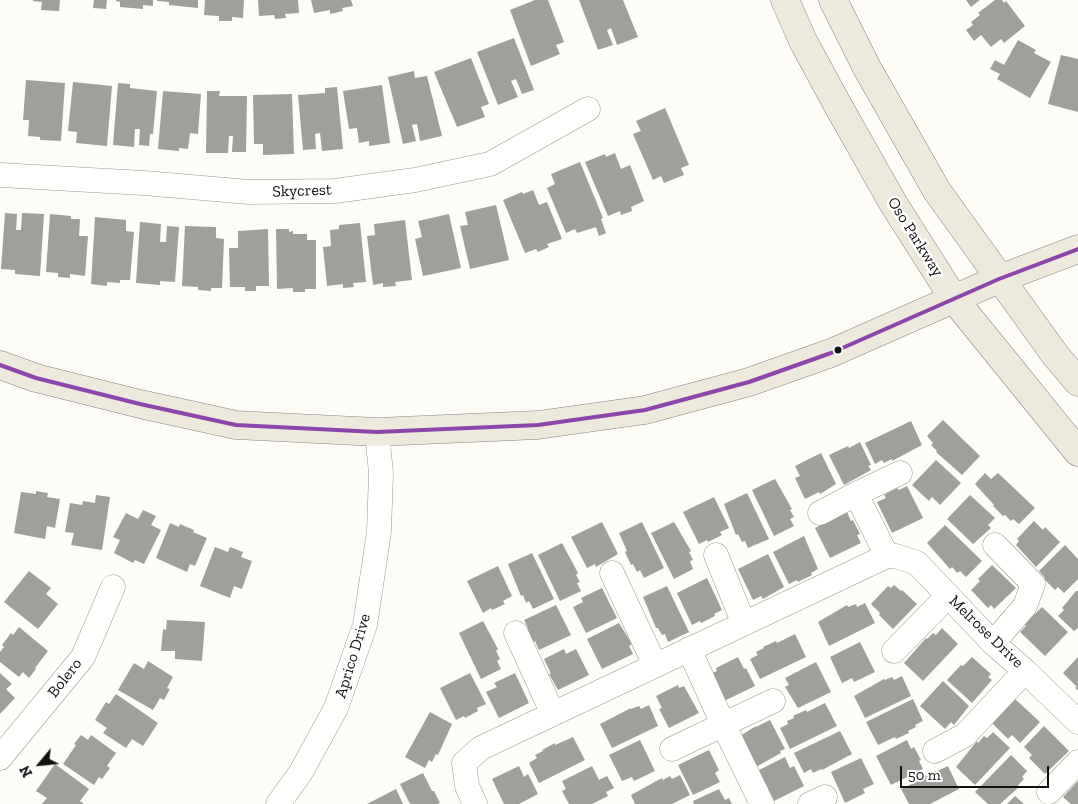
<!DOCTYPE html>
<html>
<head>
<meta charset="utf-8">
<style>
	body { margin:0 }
	#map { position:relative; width:1078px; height:804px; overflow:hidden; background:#fdfcf7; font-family:"Zilla Slab",serif }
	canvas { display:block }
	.north { position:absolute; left:15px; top:739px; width:50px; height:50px; -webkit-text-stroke:4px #fff; paint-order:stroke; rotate:242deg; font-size:14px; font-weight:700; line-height:20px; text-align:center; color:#111 }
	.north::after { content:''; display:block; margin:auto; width:18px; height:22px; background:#111; clip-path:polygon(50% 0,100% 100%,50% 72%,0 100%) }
	.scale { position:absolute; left:900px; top:766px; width:149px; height:22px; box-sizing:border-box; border:2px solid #111; border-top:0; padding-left:6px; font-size:15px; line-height:18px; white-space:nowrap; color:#111; -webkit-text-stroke:4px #fff; paint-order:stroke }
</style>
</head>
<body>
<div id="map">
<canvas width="1078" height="804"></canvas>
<div class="north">N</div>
<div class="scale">50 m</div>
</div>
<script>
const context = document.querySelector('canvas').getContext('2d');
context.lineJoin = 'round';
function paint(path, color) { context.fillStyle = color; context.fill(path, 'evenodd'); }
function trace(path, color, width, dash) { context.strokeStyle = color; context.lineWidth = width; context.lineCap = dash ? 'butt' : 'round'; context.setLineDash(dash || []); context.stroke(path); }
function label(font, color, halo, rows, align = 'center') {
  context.font = font + ' "Zilla Slab",serif'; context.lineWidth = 5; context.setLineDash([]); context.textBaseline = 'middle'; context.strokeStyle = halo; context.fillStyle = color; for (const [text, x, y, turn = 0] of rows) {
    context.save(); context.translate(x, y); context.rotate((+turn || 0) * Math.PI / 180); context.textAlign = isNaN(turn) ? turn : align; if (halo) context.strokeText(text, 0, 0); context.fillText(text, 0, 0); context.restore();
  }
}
paint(new Path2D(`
	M 33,0 L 60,0 L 59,11 L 41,10 L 42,2 L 33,1 Z
	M 94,0 L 107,0 L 106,9 L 93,8 Z
	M 116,0 L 153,0 L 153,6 L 143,5 L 143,9 L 120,7 L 120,2 L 116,1 Z
	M 157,0 L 198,0 L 198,8 L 169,5 L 169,2 L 157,1 Z
	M 205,0 L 244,0 L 243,18 L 232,17 L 232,21 L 219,21 L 219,16 L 204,15 Z
	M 258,0 L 298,0 L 299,13 L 285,14 L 286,18 L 275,19 L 274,15 L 259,16 Z
	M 311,0 L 351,0 L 353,6 L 342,8 L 343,11 L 330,14 L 330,10 L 314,13 Z
	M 535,0 L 548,0 L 564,42 L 556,45 L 560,54 L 531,66 L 510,10 Z
	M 579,0 L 623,0 L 638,37 L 617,45 L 611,28 L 607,30 L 613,45 L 598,50 Z
	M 966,0 L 980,0 L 971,7 Z
	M 995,0 L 1002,0 L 1004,3 L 1006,1 L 1025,26 L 1004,43 L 1001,39 L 991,47 L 981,35 L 974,41 L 966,30 L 973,25 L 971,22 L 980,15 L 978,13 Z
	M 514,38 L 534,90 L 522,94 L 516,79 L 511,81 L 518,97 L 498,105 L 477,52 Z
	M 1018,40 L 1036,50 L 1034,53 L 1051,62 L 1030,98 L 997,79 L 1000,74 L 990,69 L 995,60 L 1004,65 Z
	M 1061,55 L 1078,59 L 1078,112 L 1048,104 Z
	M 471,58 L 489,104 L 481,107 L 485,117 L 457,127 L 434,72 Z
	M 414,71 L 415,78 L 427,76 L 442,136 L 420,141 L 417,124 L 412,125 L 416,141 L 403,144 L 388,77 Z
	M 26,80 L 65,83 L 61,141 L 40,140 L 40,137 L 28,136 L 29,120 L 23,120 Z
	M 73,82 L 112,86 L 107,146 L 76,143 L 77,132 L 68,131 Z
	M 118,83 L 130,84 L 130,88 L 157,91 L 153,134 L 150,134 L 149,146 L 139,145 L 140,129 L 135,129 L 134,147 L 113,145 Z
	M 382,85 L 390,143 L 369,146 L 369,141 L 359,143 L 357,128 L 349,129 L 343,91 Z
	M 337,87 L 343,149 L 322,151 L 320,133 L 315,134 L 316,149 L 303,150 L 298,95 L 325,93 L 325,88 Z
	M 163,91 L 201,94 L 198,134 L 190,133 L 188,149 L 179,148 L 179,151 L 158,149 Z
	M 207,91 L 220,91 L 219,96 L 247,96 L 246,152 L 232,152 L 233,136 L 229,136 L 228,153 L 206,153 Z
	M 292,94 L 294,154 L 263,155 L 263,144 L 254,144 L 253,95 Z
	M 665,108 L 689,165 L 681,168 L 684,175 L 664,183 L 661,176 L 653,180 L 633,134 L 641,131 L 636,121 Z
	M 615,153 L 621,169 L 630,165 L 644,201 L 631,207 L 632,211 L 621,215 L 620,211 L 608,216 L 585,162 L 605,154 L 606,157 Z
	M 580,162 L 603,218 L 601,219 L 606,233 L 599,236 L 596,227 L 577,233 L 575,229 L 566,233 L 547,188 L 555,184 L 551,174 Z
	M 533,190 L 539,205 L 547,202 L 562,239 L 547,244 L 549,247 L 538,252 L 536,249 L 525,253 L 503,200 L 522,192 L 523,194 Z
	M 496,205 L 509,260 L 470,269 L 460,226 L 468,225 L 465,212 Z
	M 5,213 L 17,214 L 16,230 L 21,230 L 22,213 L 44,214 L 40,276 L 15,274 L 15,270 L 1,269 Z
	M 50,214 L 71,216 L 71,219 L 80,219 L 79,236 L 88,236 L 85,276 L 70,274 L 70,278 L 58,277 L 58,273 L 46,272 Z
	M 449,214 L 461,268 L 423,276 L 415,239 L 422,237 L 418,221 Z
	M 95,217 L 126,220 L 126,231 L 134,232 L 130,280 L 120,280 L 120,283 L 107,282 L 107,286 L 91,284 Z
	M 405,220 L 412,280 L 395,282 L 396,286 L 383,287 L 383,283 L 373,285 L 367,236 L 375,235 L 374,224 Z
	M 140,222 L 161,224 L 160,242 L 166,242 L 167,226 L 179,227 L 175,282 L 160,281 L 160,285 L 136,283 Z
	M 360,223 L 366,282 L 353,283 L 354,287 L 343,288 L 343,284 L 327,286 L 323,247 L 331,246 L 330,230 L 339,229 L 339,225 Z
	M 185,226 L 216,227 L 216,238 L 224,239 L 222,288 L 211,288 L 211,291 L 198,290 L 198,287 L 182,286 Z
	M 268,229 L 269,286 L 256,286 L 256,291 L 245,291 L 245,287 L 230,287 L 229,248 L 238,248 L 238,231 Z
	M 276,229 L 289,229 L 289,232 L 293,231 L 293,234 L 307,234 L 307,240 L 316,240 L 316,289 L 305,289 L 305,292 L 293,292 L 293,288 L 277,289 Z
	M 943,420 L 980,456 L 962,475 L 936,452 L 937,451 L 931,445 L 933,443 L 927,436 Z
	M 911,421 L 922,445 L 892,461 L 892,459 L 884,463 L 882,460 L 875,464 L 865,443 Z
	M 860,442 L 871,465 L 868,466 L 871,470 L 844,485 L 829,455 L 848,446 L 849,448 Z
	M 821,453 L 836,484 L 820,494 L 819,492 L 805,499 L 795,478 L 800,476 L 795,466 Z
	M 936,460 L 961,483 L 940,505 L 932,497 L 929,501 L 912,485 Z
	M 985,473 L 991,479 L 998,473 L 1035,508 L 1019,524 L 1013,519 L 1011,521 L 1005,515 L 1003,516 L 993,506 L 994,505 L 975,484 Z
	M 775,479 L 792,509 L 790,510 L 794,517 L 790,519 L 794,526 L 774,536 L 752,490 Z
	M 907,486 L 923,518 L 892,533 L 877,502 L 886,498 L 884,495 L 897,488 L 899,490 Z
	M 36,491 L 48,493 L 47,497 L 60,499 L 55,528 L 47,526 L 45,539 L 14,533 L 21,492 L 36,494 Z
	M 747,493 L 769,539 L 748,548 L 745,541 L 742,542 L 738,534 L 736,535 L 724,504 Z
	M 96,495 L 110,497 L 102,550 L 71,545 L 74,533 L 65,532 L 70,503 L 82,505 L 83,501 L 95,503 Z
	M 970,495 L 995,518 L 988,525 L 991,528 L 973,544 L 947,519 Z
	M 714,497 L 729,528 L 720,532 L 722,535 L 708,542 L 707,540 L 699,544 L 683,512 Z
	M 143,510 L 156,516 L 151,525 L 161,530 L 144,564 L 135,560 L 133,563 L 114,553 L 120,540 L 113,537 L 126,513 L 138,519 Z
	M 847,512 L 851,521 L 853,520 L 860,534 L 857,535 L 861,543 L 830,558 L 815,528 Z
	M 1034,521 L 1043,530 L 1045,527 L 1060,542 L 1036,567 L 1016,545 L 1019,541 L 1017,539 Z
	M 602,522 L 618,554 L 596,567 L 595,564 L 587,568 L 571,537 Z
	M 642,522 L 664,568 L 644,578 L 640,570 L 637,572 L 633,564 L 631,565 L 625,552 L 627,551 L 619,533 Z
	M 674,522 L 691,551 L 689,552 L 693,560 L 690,561 L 693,569 L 674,579 L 651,533 Z
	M 170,523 L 179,527 L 180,524 L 194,530 L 193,532 L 207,538 L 195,566 L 190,564 L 187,572 L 156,558 Z
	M 945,525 L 982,561 L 966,577 L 960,571 L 957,573 L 952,567 L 950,569 L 927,543 Z
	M 804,536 L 818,569 L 811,573 L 812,575 L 798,582 L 797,580 L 789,584 L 773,552 Z
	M 562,543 L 578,573 L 576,575 L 580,582 L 577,583 L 581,591 L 560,601 L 538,555 Z
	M 1065,545 L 1078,559 L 1078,579 L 1064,593 L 1058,587 L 1055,590 L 1044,579 L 1045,578 L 1039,571 Z
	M 215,547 L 228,552 L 230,547 L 243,552 L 241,557 L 252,561 L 242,589 L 234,586 L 230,598 L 200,586 Z
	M 532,553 L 554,599 L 533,609 L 529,601 L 526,603 L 523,595 L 521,596 L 508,564 Z
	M 768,554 L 784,587 L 763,599 L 761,596 L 753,600 L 738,569 Z
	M 992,565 L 1016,588 L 994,609 L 991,605 L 988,608 L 971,590 L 980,581 L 978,579 Z
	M 498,566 L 512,596 L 503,601 L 505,604 L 492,610 L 491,608 L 483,613 L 467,581 Z
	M 29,571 L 51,588 L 46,594 L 58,604 L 38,629 L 4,602 Z
	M 707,578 L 722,610 L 714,614 L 715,616 L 701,623 L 700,621 L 692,625 L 677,593 Z
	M 894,585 L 901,591 L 902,590 L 917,604 L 893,629 L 879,615 L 880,613 L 871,604 L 888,586 L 891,588 Z
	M 667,586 L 689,632 L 668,642 L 665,634 L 662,635 L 658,628 L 656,628 L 643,597 Z
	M 602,588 L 617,618 L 586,633 L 573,607 L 583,602 L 581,598 Z
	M 1076,591 L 1078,591 L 1078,628 L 1074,631 L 1058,616 L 1064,610 L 1062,608 Z
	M 865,603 L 875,623 L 829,646 L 818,622 L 847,605 L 848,607 L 856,604 L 857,607 Z
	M 556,605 L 571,635 L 539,650 L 535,641 L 532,643 L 526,629 L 528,628 L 524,620 Z
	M 1042,607 L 1068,632 L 1045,656 L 1020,632 L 1026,626 L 1024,623 L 1034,612 L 1035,614 Z
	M 167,620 L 205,622 L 202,661 L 175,659 L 175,651 L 161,651 L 163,629 L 166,630 Z
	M 483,621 L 498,649 L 496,651 L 500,659 L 497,661 L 501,669 L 481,679 L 459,633 Z
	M 619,623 L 632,644 L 629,646 L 633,654 L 602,669 L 587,639 Z
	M 19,627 L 48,651 L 35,668 L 36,669 L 29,678 L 23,672 L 19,677 L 0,662 L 0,652 L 4,647 L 2,645 L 11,633 L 13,635 Z
	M 942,628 L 958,644 L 923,681 L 904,663 L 926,638 L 927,639 L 933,633 L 936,635 Z
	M 795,634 L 806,657 L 760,679 L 750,659 L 758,655 L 756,652 L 764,648 L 763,647 L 776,641 L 777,643 Z
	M 860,642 L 875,672 L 854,682 L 852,678 L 842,683 L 830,657 Z
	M 564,649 L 566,654 L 576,649 L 589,675 L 558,690 L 549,674 L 551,674 L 544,659 Z
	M 738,657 L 744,669 L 746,668 L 755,686 L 724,701 L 712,673 L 717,671 L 716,668 Z
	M 972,657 L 991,674 L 988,677 L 992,680 L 972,703 L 947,680 L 961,665 L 963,666 Z
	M 1078,657 L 1078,690 L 1075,688 L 1077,687 L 1063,673 Z
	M 148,661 L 173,677 L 167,688 L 170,689 L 164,700 L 160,698 L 153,710 L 118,690 L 134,663 L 144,669 Z
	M 816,662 L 831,692 L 798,708 L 785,687 L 789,685 L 785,678 Z
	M 0,673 L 12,684 L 6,689 L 15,698 L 0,714 Z
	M 470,673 L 486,704 L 477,708 L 478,711 L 465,718 L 464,716 L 456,720 L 440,688 Z
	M 515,673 L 529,703 L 499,718 L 486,692 L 497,687 L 494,683 Z
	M 902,676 L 911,696 L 865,718 L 854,696 L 884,679 L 885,680 L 892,677 L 894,680 Z
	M 943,681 L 969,706 L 954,725 L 951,722 L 945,729 L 920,706 Z
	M 678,685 L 679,688 L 684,686 L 699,713 L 669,728 L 659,709 L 662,708 L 656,696 Z
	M 116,694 L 158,723 L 143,746 L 132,739 L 126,748 L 103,733 L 107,728 L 95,720 L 106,702 L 109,704 Z
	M 913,699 L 923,721 L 915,725 L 916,727 L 908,731 L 909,733 L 896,739 L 895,737 L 878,745 L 866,722 Z
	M 1015,699 L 1040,722 L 1020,743 L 1012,735 L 1008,739 L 992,723 Z
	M 825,703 L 837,726 L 790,749 L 780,728 L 788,724 L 787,721 L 794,718 L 793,716 L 806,710 L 807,712 Z
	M 649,705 L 658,726 L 612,748 L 600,724 L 631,708 L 631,709 L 639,706 L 641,709 Z
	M 430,712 L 452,724 L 438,755 L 436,754 L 432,762 L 429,760 L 425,768 L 405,757 Z
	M 770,720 L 785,749 L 780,751 L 781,753 L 756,767 L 740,736 L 756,726 L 756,727 Z
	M 1044,726 L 1069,751 L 1045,774 L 1029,758 L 1032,755 L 1024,747 Z
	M 840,731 L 852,754 L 822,770 L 821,769 L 813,773 L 811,769 L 804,773 L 794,753 Z
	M 993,732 L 1010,748 L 975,785 L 956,767 L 977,741 L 978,743 L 984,736 L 987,738 Z
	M 81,735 L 88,740 L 91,735 L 116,753 L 107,766 L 110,768 L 102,779 L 99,777 L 94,785 L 63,764 L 76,745 L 74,744 Z
	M 573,737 L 585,760 L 539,783 L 529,763 L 537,758 L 535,755 L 543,751 L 542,750 L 555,743 L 555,745 Z
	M 640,740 L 655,771 L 634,781 L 632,777 L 622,781 L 609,755 Z
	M 907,740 L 911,749 L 914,747 L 921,760 L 919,761 L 923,769 L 891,785 L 876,756 Z
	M 709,750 L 719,770 L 715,773 L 720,782 L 693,795 L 678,765 Z
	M 1011,755 L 1027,771 L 1022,777 L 1024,779 L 1018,785 L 1019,787 L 1000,804 L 988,804 L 975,792 Z
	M 785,757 L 790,768 L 794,766 L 804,786 L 774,801 L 759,770 Z
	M 861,758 L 874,784 L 863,789 L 865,793 L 845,803 L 831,772 Z
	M 55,764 L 89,789 L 80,801 L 84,804 L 42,804 L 47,798 L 36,791 Z
	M 519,766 L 524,777 L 528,774 L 538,794 L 519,804 L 504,804 L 492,779 Z
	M 592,766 L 599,780 L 607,776 L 614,788 L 606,792 L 608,796 L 592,804 L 569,804 L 562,791 L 566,789 L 562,781 Z
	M 948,766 L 959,789 L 930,804 L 909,804 L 901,789 L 920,780 L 919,778 L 932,771 L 933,773 Z
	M 423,773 L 432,791 L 434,791 L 440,803 L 437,804 L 410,804 L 400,784 Z
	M 680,775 L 690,795 L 672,804 L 635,804 L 631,795 L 662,778 L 663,780 L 670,776 L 672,779 Z
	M 1078,781 L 1078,804 L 1071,804 L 1063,797 Z
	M 396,789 L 403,804 L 367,804 Z
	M 719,789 L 725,800 L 729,798 L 732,804 L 694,804 L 693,801 Z
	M 1015,796 L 1024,804 L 1007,804 Z`), '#a19f9c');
const minor = new Path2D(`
	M 0,175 L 144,183 L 249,192 L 335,191 L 415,180 L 490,164 L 588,109
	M 856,494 L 900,473
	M 820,513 L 856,494 L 887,556
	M 716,555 L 744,624
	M 612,573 L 655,665
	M 516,633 L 553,714
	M 993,643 L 1025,606 L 1033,584 L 995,545
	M 689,649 L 723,724 L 762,804
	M 894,651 L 948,596
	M 672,749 L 773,701
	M 935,751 L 965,735 L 1025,671
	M 0,758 L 83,657 L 113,587
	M 1049,792 L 1078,762
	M 278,804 L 301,772 L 336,708 L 365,625 L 379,532 L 381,473 L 377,432
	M 475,804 L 467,786 L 464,763 L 481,748 L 887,556 L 896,556 L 917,563 L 993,643 L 1025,671 L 1078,722
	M 810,804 L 825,797`);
const major = new Path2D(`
	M 785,0 L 803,41 L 836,102 L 893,203 L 954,299 L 1078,452
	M 833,0 L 867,68 L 937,191 L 1056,356 L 1078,382
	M 0,365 L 36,378 L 140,404 L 236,425 L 377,432 L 538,425 L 645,410 L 749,382 L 831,353 L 999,279 L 1078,249`);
trace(minor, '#979795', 25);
trace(major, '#858482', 29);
trace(minor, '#fffffe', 24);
trace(major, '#ede9dc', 28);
trace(new Path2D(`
	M 0,365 L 36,378 L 140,404 L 236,425 L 377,432 L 538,425 L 645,410 L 749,382 L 831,353 L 999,279 L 1078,249`), '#8e44ad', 4);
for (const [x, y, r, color] of [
	[838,350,4.5,"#111"]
]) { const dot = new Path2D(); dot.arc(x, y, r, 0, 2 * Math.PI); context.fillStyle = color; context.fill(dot); trace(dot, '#fff', 2); }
label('16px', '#111', '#fff', [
	["Skycrest",302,191,-2],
	["Oso Parkway",915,237,58],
	["Melrose Drive",986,632,44],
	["Aprico Drive",353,656,-73],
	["Bolero",65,678,-52]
]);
</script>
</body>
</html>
